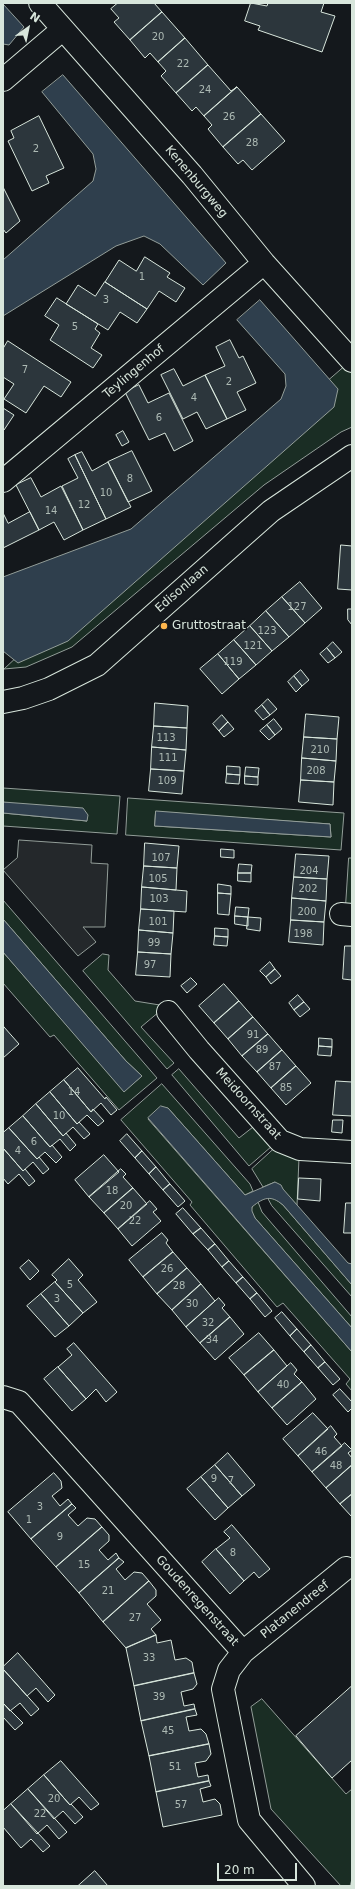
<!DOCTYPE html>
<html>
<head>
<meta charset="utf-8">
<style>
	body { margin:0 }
	#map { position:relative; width:355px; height:1889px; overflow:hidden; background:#14181c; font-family:"DejaVu Sans",sans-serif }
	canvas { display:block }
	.frame { position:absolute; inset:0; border:4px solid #d8e6dc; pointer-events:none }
	.north { position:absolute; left:8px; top:8px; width:40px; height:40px; -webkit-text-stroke:3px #14181c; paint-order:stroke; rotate:33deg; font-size:11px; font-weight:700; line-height:16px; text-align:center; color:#d8e6dc }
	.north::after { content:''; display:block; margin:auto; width:14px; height:18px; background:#d8e6dc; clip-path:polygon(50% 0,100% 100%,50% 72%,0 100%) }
	.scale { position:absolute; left:217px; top:1863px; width:80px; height:18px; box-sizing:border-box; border:2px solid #d8e6dc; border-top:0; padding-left:5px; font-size:12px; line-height:14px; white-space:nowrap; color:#d8e6dc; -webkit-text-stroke:3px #14181c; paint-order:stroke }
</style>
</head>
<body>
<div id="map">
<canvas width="355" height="1889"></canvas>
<div class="frame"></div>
<div class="north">N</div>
<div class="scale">20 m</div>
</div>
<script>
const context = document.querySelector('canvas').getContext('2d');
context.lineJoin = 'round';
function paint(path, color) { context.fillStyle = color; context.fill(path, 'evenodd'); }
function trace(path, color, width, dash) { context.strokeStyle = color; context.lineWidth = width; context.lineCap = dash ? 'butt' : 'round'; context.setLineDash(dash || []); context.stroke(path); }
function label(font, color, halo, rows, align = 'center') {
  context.font = font + ' "DejaVu Sans",sans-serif'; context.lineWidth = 3; context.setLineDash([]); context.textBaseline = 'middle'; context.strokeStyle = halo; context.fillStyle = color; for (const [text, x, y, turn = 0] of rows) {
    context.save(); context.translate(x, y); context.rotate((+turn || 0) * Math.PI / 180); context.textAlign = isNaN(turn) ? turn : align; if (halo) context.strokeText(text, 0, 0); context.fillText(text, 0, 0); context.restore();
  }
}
const green = new Path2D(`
	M 352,360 L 352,427 L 341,432 L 264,485 L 72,647 L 26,667 L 4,669 L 116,564 Z
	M 3,788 L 120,796 L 117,834 L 3,826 L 3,813 L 87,821 L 3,802 Z
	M 128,798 L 344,813 L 341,850 L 126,835 ZM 156,812 L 330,824 L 331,837 L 155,826 Z
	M 349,858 L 352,858 L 352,906 L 346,905 Z
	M 3,900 L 157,1078 L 119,1110 L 54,1035 L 50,1037 L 3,983 L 3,952 L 124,1091 L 142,1076 L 126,1061 L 3,919 Z
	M 103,954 L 109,955 L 108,970 L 135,1001 L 166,1006 L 141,1027 L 174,1063 L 167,1069 L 83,971 Z
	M 179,1069 L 239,1138 L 253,1127 L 272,1146 L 249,1166 L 172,1075 Z
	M 162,1084 L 250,1184 L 253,1191 L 245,1195 L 168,1108 L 148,1119 L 352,1352 L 352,1391 L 346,1384 L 350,1379 L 283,1303 L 277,1307 L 190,1205 L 192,1202 L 121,1120 Z
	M 275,1148 L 299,1158 L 297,1205 L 275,1182 L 263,1187 L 252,1169 Z
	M 268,1198 L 274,1198 L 283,1205 L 352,1285 L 352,1297 L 272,1206 Z
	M 258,1202 L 262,1212 L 352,1317 L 352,1328 L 255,1218 L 251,1211 L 252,1207 Z
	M 262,1699 L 346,1794 L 352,1789 L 352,1879 L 350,1886 L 341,1886 L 271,1809 L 251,1707 Z`);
paint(green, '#1a2d24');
trace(green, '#939e99', 1);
const parking = new Path2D(`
	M 19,840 L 92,845 L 91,863 L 108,864 L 105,927 L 83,927 L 96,942 L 78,956 L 3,870 L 17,858 Z`);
paint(parking, '#24282b');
trace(parking, '#939e99', 1);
const water = new Path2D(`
	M 3,4 L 24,27 L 9,45 L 3,44 Z
	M 63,75 L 226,263 L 203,285 L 160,244 L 144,236 L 116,246 L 3,316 L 3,260 L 93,181 L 96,169 L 93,154 L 42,92 Z
	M 260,300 L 338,389 L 334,407 L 68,641 L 18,663 L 3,651 L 3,577 L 131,529 L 281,399 L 286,386 L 285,374 L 237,320 Z
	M 3,802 L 83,808 L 88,815 L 87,821 L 3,813 Z
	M 156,811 L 330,824 L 331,837 L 155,826 Z
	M 3,919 L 126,1061 L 142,1076 L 124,1092 L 3,952 Z
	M 161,1106 L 168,1108 L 245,1195 L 275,1182 L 281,1185 L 283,1189 L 348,1263 L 352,1264 L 352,1285 L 283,1205 C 271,1195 264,1197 252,1207 L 252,1211 L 255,1218 L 352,1328 L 352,1352 L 148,1118 Z`);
paint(water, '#2f3f4d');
trace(water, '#939e99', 1);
const building = new Path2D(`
	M 118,3 L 154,3 L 162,12 L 130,40 L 114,22 L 119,18 L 111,9 Z
	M 251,3 L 267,6 L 268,3 L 324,3 L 321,12 L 335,16 L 322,52 L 258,30 L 260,26 L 245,21 Z
	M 162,12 L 185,38 L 158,62 L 150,53 L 145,58 L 130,40 Z
	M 185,38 L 208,65 L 176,93 L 161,76 L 166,71 L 158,62 Z
	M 208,65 L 231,91 L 237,87 L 204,116 L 196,107 L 192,111 L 176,93 Z
	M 237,87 L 261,114 L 223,147 L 208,129 L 212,125 L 204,116 Z
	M 261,114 L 285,141 L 252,170 L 243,160 L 238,164 L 223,147 Z
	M 39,116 L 64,168 L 46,176 L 49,183 L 32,191 L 8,141 L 14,138 L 11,131 Z
	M 3,187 L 20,221 L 6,233 L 3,229 Z
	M 145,257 L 170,273 L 167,277 L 185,288 L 176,302 L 159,291 L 147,309 L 105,282 L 119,260 L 136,271 Z
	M 105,282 L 147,309 L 137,323 L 120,312 L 108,330 L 66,304 L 78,285 L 95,296 Z
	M 57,298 L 98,324 L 95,329 L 100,333 L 91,348 L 102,355 L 93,368 L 50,340 L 59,325 L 45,316 Z
	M 230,340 L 239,358 L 243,356 L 256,383 L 237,392 L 246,410 L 227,419 L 205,375 L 225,366 L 216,347 Z
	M 8,341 L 71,382 L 61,397 L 44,386 L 26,413 L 4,399 L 14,384 L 3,377 L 3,349 Z
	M 174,369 L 183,386 L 205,375 L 227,419 L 206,429 L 197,412 L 183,419 L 161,375 Z
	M 139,385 L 148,403 L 169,393 L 193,441 L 174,451 L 165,433 L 149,440 L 125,392 Z
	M 3,408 L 14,415 L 4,430 L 3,430 Z
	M 123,431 L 129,442 L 122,446 L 116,435 Z
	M 132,451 L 152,491 L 128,502 L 108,462 Z
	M 82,452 L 92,471 L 108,462 L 131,507 L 106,519 L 75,455 Z
	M 75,455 L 106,519 L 83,530 L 62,486 L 78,478 L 68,459 Z
	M 31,478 L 41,497 L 61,486 L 83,530 L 64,540 L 54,522 L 39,530 L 16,485 Z
	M 30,512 L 39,530 L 3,548 L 3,513 L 8,523 Z
	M 341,545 L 352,546 L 352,590 L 338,589 Z
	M 300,582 L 322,608 L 305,623 L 282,597 Z
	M 282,597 L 305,623 L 289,637 L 266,611 Z
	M 348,609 L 352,609 L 352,625 L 348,620 Z
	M 266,611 L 289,637 L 272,651 L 250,626 Z
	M 250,626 L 272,651 L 256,665 L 234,640 Z
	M 234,640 L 256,665 L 239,679 L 218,654 Z
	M 333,642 L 342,652 L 335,658 L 327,648 Z
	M 327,648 L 335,658 L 328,663 L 320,654 Z
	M 218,654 L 239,679 L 222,694 L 200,669 Z
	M 301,670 L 309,680 L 302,686 L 294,676 Z
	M 294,676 L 302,686 L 296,692 L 288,682 Z
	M 268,699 L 277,709 L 270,715 L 262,705 Z
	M 155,703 L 188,706 L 187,728 L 154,726 Z
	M 262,705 L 270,715 L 263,720 L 255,711 Z
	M 306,714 L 339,717 L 337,739 L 304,737 Z
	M 222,715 L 228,722 L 219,731 L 213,724 Z
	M 274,719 L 282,729 L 275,735 L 267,725 Z
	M 228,722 L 234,729 L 224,737 L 219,731 Z
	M 267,725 L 275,735 L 269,740 L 260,731 Z
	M 154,726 L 187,728 L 186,750 L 152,747 Z
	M 304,737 L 337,739 L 336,761 L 302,758 Z
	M 152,747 L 186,750 L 184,771 L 151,769 Z
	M 302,758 L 336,761 L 334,782 L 301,780 Z
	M 227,766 L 240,767 L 240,775 L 227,774 Z
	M 246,767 L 259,768 L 258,777 L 245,776 Z
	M 151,769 L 184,771 L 182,794 L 149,791 Z
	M 227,774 L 240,775 L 239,784 L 226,783 Z
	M 245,776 L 258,777 L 258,785 L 245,784 Z
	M 301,780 L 334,782 L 333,805 L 299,802 Z
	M 145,843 L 179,846 L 177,868 L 144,866 Z
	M 221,849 L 234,850 L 234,858 L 221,857 Z
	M 296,854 L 329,856 L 327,879 L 294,877 Z
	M 239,864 L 252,865 L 251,873 L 238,873 Z
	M 144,866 L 177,868 L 176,890 L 142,887 Z
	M 238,873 L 251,873 L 251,882 L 238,881 Z
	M 294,877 L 327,879 L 326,901 L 292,898 Z
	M 218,884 L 231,886 L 231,894 L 218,893 Z
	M 142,887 L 187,891 L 186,912 L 141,909 Z
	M 218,893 L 231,894 L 229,915 L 218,914 Z
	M 292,898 L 326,901 L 324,922 L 291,920 Z
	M 236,907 L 249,908 L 248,917 L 235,916 Z
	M 141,909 L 174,911 L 173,933 L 139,930 Z
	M 235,916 L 248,917 L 248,926 L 235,924 Z
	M 248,917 L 261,918 L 260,931 L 247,929 Z
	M 291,920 L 324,922 L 323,945 L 289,942 Z
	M 215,928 L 228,929 L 228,937 L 215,936 Z
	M 139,930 L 173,933 L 171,954 L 138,952 Z
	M 215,936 L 228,937 L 227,946 L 214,945 Z
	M 345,946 L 352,946 L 352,980 L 343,979 Z
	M 138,952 L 171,954 L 170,977 L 136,975 Z
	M 270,962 L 275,969 L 266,977 L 260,971 Z
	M 275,969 L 281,976 L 271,984 L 266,977 Z
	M 191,978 L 197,984 L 187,993 L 181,986 Z
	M 224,984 L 239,1001 L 214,1023 L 199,1006 Z
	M 298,995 L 304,1002 L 294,1010 L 289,1003 Z
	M 239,1001 L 253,1017 L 228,1039 L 214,1023 Z
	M 304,1002 L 310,1009 L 300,1017 L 294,1010 Z
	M 253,1017 L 268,1034 L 242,1056 L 228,1039 Z
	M 4,1027 L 19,1044 L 3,1058 L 3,1028 Z
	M 268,1034 L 282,1050 L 257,1072 L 242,1056 Z
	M 319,1038 L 332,1039 L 332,1047 L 319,1046 Z
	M 319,1046 L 332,1047 L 331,1056 L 318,1055 Z
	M 282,1050 L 296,1066 L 271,1088 L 257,1072 Z
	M 296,1066 L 311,1083 L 286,1105 L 271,1088 Z
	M 78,1068 L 105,1099 L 106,1097 L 117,1110 L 111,1115 L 101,1103 L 91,1112 L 64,1080 Z
	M 64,1080 L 91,1112 L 93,1109 L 104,1121 L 98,1126 L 87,1115 L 77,1124 L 50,1092 Z
	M 336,1081 L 352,1082 L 352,1116 L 333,1115 Z
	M 50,1092 L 77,1124 L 79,1122 L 90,1134 L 84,1139 L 73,1127 L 63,1136 L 36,1104 Z
	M 36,1104 L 63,1136 L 66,1133 L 76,1145 L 70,1151 L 60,1139 L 50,1147 L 23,1116 Z
	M 23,1116 L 50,1147 L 52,1145 L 62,1157 L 56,1163 L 45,1152 L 37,1159 L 9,1128 Z
	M 333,1120 L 343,1120 L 342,1133 L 332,1132 Z
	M 9,1128 L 37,1159 L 39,1157 L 49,1169 L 43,1174 L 33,1162 L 23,1171 L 3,1148 L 3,1133 Z
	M 127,1134 L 142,1151 L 135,1158 L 120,1141 Z
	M 3,1148 L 23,1171 L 25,1169 L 35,1181 L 29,1186 L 19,1174 L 8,1184 L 3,1178 Z
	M 142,1151 L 156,1167 L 149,1174 L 135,1158 Z
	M 104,1155 L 119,1172 L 89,1197 L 75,1180 Z
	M 156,1167 L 170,1184 L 163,1190 L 149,1174 Z
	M 121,1169 L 126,1174 L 123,1177 L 133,1188 L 104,1213 L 89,1197 Z
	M 299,1178 L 321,1179 L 320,1201 L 298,1199 Z
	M 170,1184 L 185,1201 L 178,1207 L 163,1190 Z
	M 133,1188 L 147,1204 L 118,1229 L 104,1213 Z
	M 150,1201 L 157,1209 L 153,1212 L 161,1221 L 132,1246 L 118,1229 Z
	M 346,1203 L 352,1203 L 352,1233 L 344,1233 Z
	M 183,1208 L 201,1228 L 193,1234 L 176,1214 Z
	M 201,1228 L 215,1244 L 208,1250 L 193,1234 Z
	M 162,1233 L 168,1240 L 166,1243 L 173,1252 L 143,1277 L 129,1260 Z
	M 215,1244 L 229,1261 L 222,1267 L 208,1250 Z
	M 173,1252 L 187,1268 L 157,1294 L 143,1277 Z
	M 69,1259 L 83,1275 L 78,1280 L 97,1302 L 83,1313 L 55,1282 L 57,1280 L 52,1275 Z
	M 29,1260 L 39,1271 L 30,1280 L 20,1268 Z
	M 229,1261 L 243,1277 L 236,1283 L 222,1267 Z
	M 187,1268 L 201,1284 L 172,1310 L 157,1294 Z
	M 243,1277 L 257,1293 L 250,1299 L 236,1283 Z
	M 55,1282 L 83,1313 L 69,1326 L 41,1294 Z
	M 201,1284 L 215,1301 L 186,1327 L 172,1310 Z
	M 257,1293 L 272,1311 L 265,1317 L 250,1299 Z
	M 41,1294 L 69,1326 L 55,1337 L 27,1306 Z
	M 219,1298 L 225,1305 L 222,1308 L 230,1317 L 200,1343 L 186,1327 Z
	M 282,1312 L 297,1329 L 290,1336 L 275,1318 Z
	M 230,1317 L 244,1334 L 215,1360 L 200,1343 Z
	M 297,1329 L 311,1345 L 304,1352 L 290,1336 Z
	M 259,1333 L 274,1350 L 244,1375 L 229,1358 Z
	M 74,1343 L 117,1392 L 106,1402 L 96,1389 L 86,1399 L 58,1367 L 72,1355 L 67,1349 Z
	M 311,1345 L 325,1362 L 318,1368 L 304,1352 Z
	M 274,1350 L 287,1366 L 258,1392 L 244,1375 Z
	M 325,1362 L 340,1379 L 333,1385 L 318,1368 Z
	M 291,1363 L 297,1370 L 294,1374 L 302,1382 L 272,1408 L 258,1392 Z
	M 58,1367 L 86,1399 L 72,1411 L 44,1379 Z
	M 302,1382 L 316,1399 L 287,1425 L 272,1408 Z
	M 340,1389 L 352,1402 L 352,1408 L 348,1412 L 333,1395 Z
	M 313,1413 L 328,1429 L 298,1456 L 283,1439 Z
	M 331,1426 L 337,1434 L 334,1437 L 342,1446 L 312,1472 L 298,1456 Z
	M 345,1443 L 352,1450 L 348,1453 L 352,1458 L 352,1465 L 326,1488 L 312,1472 Z
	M 228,1453 L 255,1485 L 242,1496 L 215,1465 Z
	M 215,1465 L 242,1496 L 228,1508 L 201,1477 Z
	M 352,1465 L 352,1494 L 340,1504 L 326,1488 Z
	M 54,1473 L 61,1481 L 62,1488 L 52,1496 L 60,1506 L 68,1499 L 72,1504 L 31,1539 L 8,1512 Z
	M 201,1477 L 228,1508 L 215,1520 L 187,1489 Z
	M 352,1494 L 352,1517 L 340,1504 Z
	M 72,1504 L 76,1508 L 68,1515 L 78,1526 L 87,1518 L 95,1519 L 102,1527 L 56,1567 L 31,1539 Z
	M 232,1525 L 270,1569 L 259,1578 L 254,1572 L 244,1581 L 216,1549 L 230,1538 L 224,1532 Z
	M 102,1527 L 109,1535 L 109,1541 L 99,1550 L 108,1560 L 116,1553 L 119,1558 L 79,1593 L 56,1567 Z
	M 216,1549 L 244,1581 L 230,1594 L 202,1562 Z
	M 119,1558 L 124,1562 L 116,1569 L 125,1580 L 134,1572 L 142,1573 L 149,1581 L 103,1622 L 79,1593 Z
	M 149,1581 L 156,1590 L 156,1596 L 147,1604 L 161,1620 L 151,1629 L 156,1635 L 126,1648 L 103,1622 Z
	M 156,1635 L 157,1643 L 171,1640 L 175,1660 L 186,1658 L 192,1662 L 194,1673 L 134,1686 L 126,1648 Z
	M 18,1653 L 55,1695 L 48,1702 L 36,1688 L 27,1696 L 3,1669 L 3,1667 Z
	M 3,1669 L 39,1709 L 31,1716 L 20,1703 L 10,1711 L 3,1703 Z
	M 194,1673 L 197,1684 L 193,1689 L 181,1692 L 184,1706 L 194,1704 L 195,1709 L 141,1721 L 134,1686 Z
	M 352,1686 L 352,1760 L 332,1778 L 296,1736 Z
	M 3,1703 L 23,1723 L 15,1730 L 3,1717 Z
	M 195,1709 L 197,1715 L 186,1717 L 189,1731 L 201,1729 L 206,1734 L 209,1744 L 149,1756 L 141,1721 Z
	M 209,1744 L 211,1754 L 206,1761 L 195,1763 L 198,1777 L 208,1775 L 209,1781 L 156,1792 L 149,1756 Z
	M 61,1761 L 99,1804 L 91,1810 L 79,1797 L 70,1805 L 44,1775 Z
	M 44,1775 L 70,1805 L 71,1804 L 83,1817 L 75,1824 L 63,1811 L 54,1819 L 28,1789 Z
	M 209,1781 L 211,1786 L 200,1789 L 203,1802 L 215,1799 L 220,1804 L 222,1815 L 163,1827 L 156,1792 Z
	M 28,1789 L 67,1832 L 59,1839 L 47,1825 L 37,1834 L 11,1804 Z
	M 11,1804 L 50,1846 L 43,1852 L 31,1839 L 21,1848 L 3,1827 L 3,1811 Z
	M 95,1871 L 108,1886 L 78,1886 Z`);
paint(building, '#2c363c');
trace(building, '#d8e6dc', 1);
const minor = new Path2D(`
	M 40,3 L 192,175 L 264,263 L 352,361
	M 3,80 L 63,29
	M 3,481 L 264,263
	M 3,702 L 23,698 L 49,689 L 97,665 L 271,511 L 352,456
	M 341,914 L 352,915
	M 168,1012 L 199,1050 L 280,1141 L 300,1149 L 352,1152
	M 3,1397 L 19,1402 L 243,1652 L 229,1670 L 223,1689 L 249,1820 L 304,1886
	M 243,1652 L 346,1568`);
trace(minor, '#d8e6dc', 24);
trace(minor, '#14181c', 22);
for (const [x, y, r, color] of [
	[164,626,4,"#ffb74d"]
]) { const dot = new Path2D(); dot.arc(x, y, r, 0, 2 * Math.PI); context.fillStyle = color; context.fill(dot); trace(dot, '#14181c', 1.5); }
label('10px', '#adbab4', null, [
	["20",158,37],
	["22",183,64],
	["24",205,90],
	["26",229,117],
	["28",252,143],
	["2",36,149],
	["1",142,277],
	["3",106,300],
	["5",75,327],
	["7",25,370],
	["2",229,382],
	["4",194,398],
	["6",159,418],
	["8",130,479],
	["10",106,493],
	["12",84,505],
	["14",51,511],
	["127",297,607],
	["123",267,631],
	["121",253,646],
	["119",233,662],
	["113",166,738],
	["210",320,750],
	["111",168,758],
	["208",316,771],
	["109",167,781],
	["107",161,858],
	["204",309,871],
	["105",158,879],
	["202",308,889],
	["103",159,899],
	["200",307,912],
	["101",158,922],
	["198",303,934],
	["99",154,943],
	["97",150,965],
	["91",253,1035],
	["89",262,1050],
	["87",275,1067],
	["85",286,1088],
	["14",74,1092],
	["10",59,1116],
	["6",34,1142],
	["4",18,1151],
	["18",112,1191],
	["20",126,1206],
	["22",135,1221],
	["26",167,1269],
	["5",70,1285],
	["28",179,1286],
	["3",57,1299],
	["30",192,1304],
	["32",208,1323],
	["34",212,1340],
	["40",283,1385],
	["46",321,1452],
	["48",336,1466],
	["9",214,1479],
	["7",231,1481],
	["3",40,1507],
	["1",29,1520],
	["9",60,1537],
	["8",233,1553],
	["15",84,1565],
	["21",108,1591],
	["27",135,1618],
	["33",149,1658],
	["39",159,1697],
	["45",168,1731],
	["51",175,1767],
	["20",54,1799],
	["57",181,1805],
	["22",40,1814]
]);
label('12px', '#d8e6dc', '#14181c', [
	["Kenenburgweg",196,182,50],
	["Teylingenhof",134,372,-40],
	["Edisonlaan",182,589,-41],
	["Meidoornstraat",248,1104,48],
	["Goudenregenstraat",197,1601,48],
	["Platanendreef",295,1610,-39]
]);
label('12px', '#d8e6dc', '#14181c', [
	["Gruttostraat",172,626]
], 'left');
</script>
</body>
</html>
